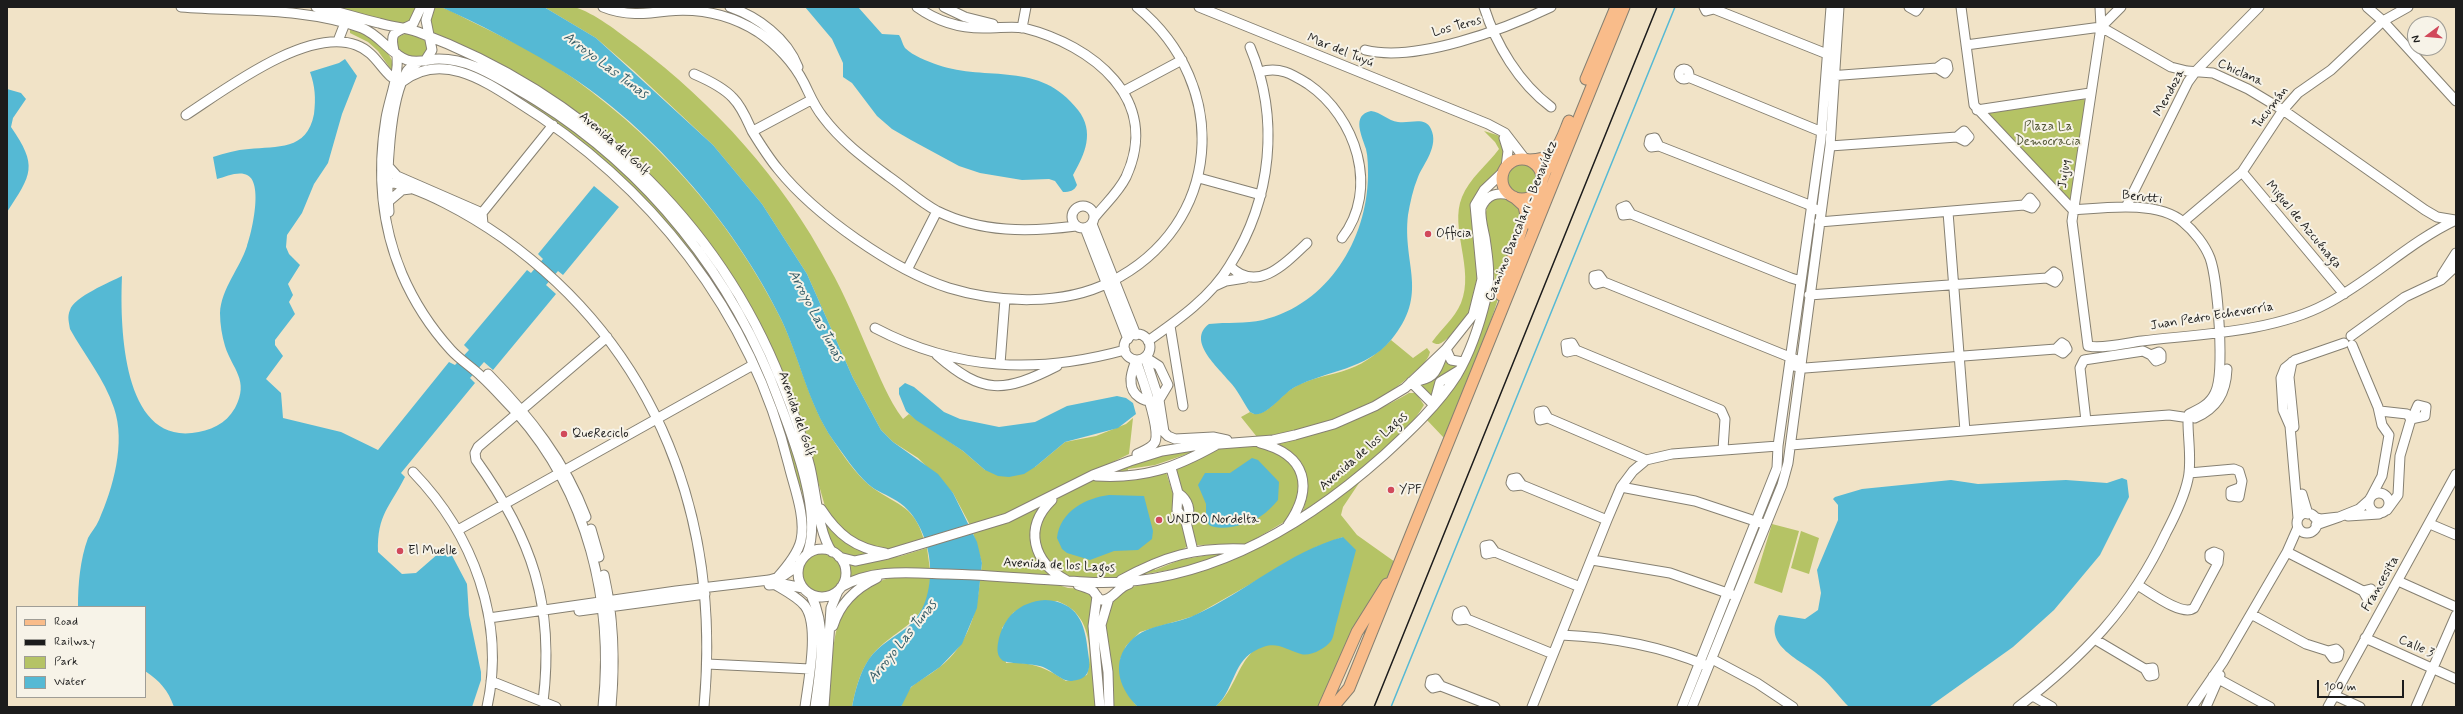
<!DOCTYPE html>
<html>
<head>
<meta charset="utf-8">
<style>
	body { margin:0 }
	#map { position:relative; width:2463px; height:714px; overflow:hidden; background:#f1e3c7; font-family:Mynerve,sans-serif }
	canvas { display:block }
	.frame { position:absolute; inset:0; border:8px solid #1c1c1c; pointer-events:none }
	.legend { position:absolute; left:16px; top:606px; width:130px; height:92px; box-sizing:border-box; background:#f7f3e8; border:1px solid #9f9d96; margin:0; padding:5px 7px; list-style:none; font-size:12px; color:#1c1c1c }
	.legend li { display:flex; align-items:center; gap:8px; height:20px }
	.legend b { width:20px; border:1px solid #9f9d96 }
	.north { position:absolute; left:2407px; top:16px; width:40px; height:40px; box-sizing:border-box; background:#f7f3e8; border:1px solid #9f9d96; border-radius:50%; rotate:254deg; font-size:11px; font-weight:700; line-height:16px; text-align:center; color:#1c1c1c }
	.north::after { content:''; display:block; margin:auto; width:14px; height:18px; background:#d1495b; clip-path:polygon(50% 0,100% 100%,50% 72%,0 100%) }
	.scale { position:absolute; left:2317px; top:680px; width:87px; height:18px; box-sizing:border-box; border:2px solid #1c1c1c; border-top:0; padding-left:5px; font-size:12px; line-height:14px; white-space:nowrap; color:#1c1c1c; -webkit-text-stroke:3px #f7f3e8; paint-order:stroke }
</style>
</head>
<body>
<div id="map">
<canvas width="2463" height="714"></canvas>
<div class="frame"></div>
<ul class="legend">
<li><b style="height:5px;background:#f9bc8a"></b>Road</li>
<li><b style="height:5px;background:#1c1c1c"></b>Railway</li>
<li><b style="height:11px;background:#b5c365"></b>Park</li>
<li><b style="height:11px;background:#55b9d4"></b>Water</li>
</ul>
<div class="north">N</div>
<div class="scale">100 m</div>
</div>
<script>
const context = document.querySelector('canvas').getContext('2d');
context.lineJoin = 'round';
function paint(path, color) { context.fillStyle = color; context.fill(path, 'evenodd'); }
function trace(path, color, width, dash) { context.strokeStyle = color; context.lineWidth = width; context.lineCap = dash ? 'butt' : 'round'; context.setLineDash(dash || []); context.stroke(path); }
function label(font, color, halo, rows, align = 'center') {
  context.font = font + ' Mynerve,sans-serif'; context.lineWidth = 4; context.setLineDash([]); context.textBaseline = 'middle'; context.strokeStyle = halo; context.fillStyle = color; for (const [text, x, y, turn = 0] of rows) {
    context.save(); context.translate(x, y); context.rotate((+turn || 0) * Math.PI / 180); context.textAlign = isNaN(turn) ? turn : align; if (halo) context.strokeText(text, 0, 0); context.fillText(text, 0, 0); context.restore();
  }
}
paint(new Path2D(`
	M 335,7 L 419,7 L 413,21 L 398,26 Z
	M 432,7 L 441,7 L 453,12 C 487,30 525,46 557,67 C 651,130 730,217 781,319 C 800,358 808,403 833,440 C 843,455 855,473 869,485 C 894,505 914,503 924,540 L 889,550 L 872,548 L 847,535 L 826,510 L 807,443 L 781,374 L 689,219 L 663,188 L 630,156 L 585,119 L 553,96 L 481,55 L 434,36 L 429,17 Z
	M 544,7 C 553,7 565,5 574,7 C 595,13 618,32 636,45 C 714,104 783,179 829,267 C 845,295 857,325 870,355 C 880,377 888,399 903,419 L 909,414 L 963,451 L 985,470 L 1035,467 L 1065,442 L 1096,436 L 1126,424 L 1133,418 L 1129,454 L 1004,516 L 970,525 L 953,493 L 918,458 L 893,442 L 881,430 L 853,378 L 807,274 L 762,204 L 713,145 L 634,71 L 596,38 Z
	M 355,27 C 373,39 389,47 395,68 L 392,71 L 378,51 L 368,42 L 350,33 L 350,29 Z
	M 408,33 L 428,42 L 430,48 L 424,58 L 407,57 L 397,50 L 397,37 Z
	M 519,93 C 548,112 576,131 603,153 C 710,241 778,373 807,507 L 775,412 L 697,261 L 659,214 L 623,177 L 601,157 L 531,106 Z
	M 2083,98 L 2086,102 L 2070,201 L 1984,112 Z
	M 1484,131 L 1497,135 L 1504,140 C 1503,165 1501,169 1483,186 C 1481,221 1482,281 1469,312 C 1465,322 1455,330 1448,338 C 1442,342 1439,347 1432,342 C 1442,328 1454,319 1461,303 C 1475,269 1449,228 1462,197 C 1469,179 1487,165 1499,149 L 1495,142 Z
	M1506 179a16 16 0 1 1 32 0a16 16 0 1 1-32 0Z
	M 1505,195 L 1523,212 L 1503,284 L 1471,381 L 1444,438 L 1426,419 L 1439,404 L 1494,289 C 1499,260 1473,224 1492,198 Z
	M 1391,340 L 1413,358 L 1427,348 L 1430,352 C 1428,362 1416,370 1409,377 C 1365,415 1314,430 1257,437 L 1241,417 L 1250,412 L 1254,414 C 1270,414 1280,395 1293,388 C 1311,377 1330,376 1349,369 C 1366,363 1379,352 1391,340 Z
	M 1445,357 L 1450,364 L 1458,366 L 1430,396 L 1420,387 L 1420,383 Z
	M 1409,393 L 1416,393 L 1424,405 C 1401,445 1341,488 1302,513 C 1314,482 1308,456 1275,443 C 1327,431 1362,420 1409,393 Z
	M 1260,445 L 1288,458 L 1299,475 L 1301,490 L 1289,519 L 1247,544 L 1197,545 L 1176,472 L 1178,468 L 1219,447 Z
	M 1207,447 L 1190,457 L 1187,454 L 1155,465 L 1128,469 L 1128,473 L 1106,473 L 1156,457 Z
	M 1166,472 L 1189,544 C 1183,553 1163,555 1153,559 C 1141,565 1128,576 1115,578 C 1102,580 1068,580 1058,573 C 1054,570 1051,565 1048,561 C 1022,527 1054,494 1087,481 C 1111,473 1141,474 1166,472 Z
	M 1361,480 L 1343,507 L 1341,515 L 1357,535 L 1395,562 L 1323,707 L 1215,707 C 1243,686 1239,628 1292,649 L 1343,537 L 1316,547 L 1194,616 L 1140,632 L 1126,646 L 1120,660 L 1134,703 L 1138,707 L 1111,707 L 1105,618 L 1115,595 L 1126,588 L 1163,581 L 1271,540 L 1318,513 Z
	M 1042,506 L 1032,535 L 1054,576 L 981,572 L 982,563 L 973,533 L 1004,523 Z
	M 825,520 L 873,553 L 858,557 L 840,554 L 829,539 Z
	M 1772,524 L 1799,531 L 1782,593 L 1754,583 Z
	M 1801,531 L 1819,538 L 1809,574 L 1791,568 Z
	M 927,548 L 930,570 L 850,578 L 848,564 L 901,556 Z
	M 1215,550 L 1235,551 L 1186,567 L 1134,576 L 1153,566 L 1155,570 L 1180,560 L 1214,554 Z
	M800 574a21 21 0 1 1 42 0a21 21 0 1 1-42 0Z
	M 896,576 L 930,577 C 931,625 892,628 870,658 C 860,671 855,691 852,707 L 827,707 C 838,647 821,596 896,576 Z
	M 980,579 L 1049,582 L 1068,588 L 1088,589 L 1093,593 L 1097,707 L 901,707 C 907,685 916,684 933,672 C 966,650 977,616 980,579 ZM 1057,601 C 1065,604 1074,609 1079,617 C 1090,631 1092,659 1087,675 L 1066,681 C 1047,668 1030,661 1006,663 L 1002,628 L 1014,612 Z`), '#b5c365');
paint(new Path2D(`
	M 441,7 L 544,7 L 596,38 L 713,145 L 762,204 L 807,274 L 853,378 L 881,430 L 893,442 L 938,474 L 953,493 L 977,542 L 982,563 L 977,608 L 962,644 L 940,667 L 911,687 L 901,707 L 852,707 C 855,691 860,672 869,659 C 879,645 893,638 905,629 C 925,615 931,589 930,566 C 929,542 917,513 897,501 C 888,495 877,492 868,484 C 855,472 844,455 833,440 C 808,404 800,359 781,319 C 735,224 646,120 554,66 C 518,44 479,24 441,7 Z
	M 805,7 L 858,7 L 882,34 L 899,35 C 902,39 902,44 905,48 C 913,56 927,61 938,65 C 987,82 1040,60 1078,110 C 1095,132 1085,154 1073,175 L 1077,185 C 1074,191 1070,192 1063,192 L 1055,181 L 1049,179 L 1022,180 L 980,173 L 959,166 L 911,140 L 892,129 L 877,116 L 852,83 L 843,77 L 843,63 L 832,39 Z
	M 345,59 L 357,76 L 342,114 L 328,163 L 314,184 L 302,213 L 287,235 L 286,247 L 289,254 L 300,265 L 288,284 L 293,295 L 289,302 L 295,314 L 275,340 L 275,345 L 283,356 L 266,379 L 281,393 L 283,418 L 341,432 L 378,450 L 449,362 L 455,365 L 469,350 L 464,345 L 527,270 L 531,273 L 543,259 L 538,254 L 594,186 L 619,207 L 563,275 L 558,271 L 546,285 L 556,294 L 493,370 L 484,362 L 470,378 L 475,383 L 401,473 L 405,477 C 390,507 377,514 378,552 L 402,574 L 416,573 L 447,546 L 467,584 L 469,615 L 481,672 L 481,680 L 472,707 L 174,707 C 168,690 160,681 145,671 L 145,607 L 78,607 C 78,584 80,560 88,538 C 91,532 96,527 99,520 C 113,488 126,443 114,408 C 104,378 85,356 70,329 C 69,322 67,317 70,310 C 74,297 110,282 122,276 C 120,322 121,441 192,433 C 210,431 226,424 235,408 C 250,380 232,369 225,346 C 222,336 220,324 220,313 C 221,289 240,268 247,246 C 252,232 265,177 244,174 C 236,172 225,177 217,179 L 213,157 C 225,153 236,150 249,149 C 277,146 307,151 314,114 C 316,98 315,86 310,72 L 339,63 Z
	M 7,89 L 21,93 L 26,99 L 13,118 L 11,127 C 38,166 32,174 7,212 Z
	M 1371,111 C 1381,112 1388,121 1398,122 C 1410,124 1425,116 1431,129 C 1439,146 1424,163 1418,177 C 1413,189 1410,203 1408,215 C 1402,265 1430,293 1391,340 C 1366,370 1328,370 1295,387 C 1283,393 1267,417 1254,414 L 1250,412 C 1243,402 1238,390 1229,381 C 1219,368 1186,341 1209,324 C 1227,322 1245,324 1263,320 C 1328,304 1367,240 1368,176 C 1368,167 1368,157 1366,149 C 1362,136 1351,115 1371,111 Z
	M 905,383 L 914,387 L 944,412 L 960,419 L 999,427 L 1035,422 L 1067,406 L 1117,396 L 1126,398 L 1133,403 L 1136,414 L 1118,428 L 1065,442 L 1035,467 L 1024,474 L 1009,477 L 998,476 L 985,470 L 963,451 L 916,420 L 906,411 L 899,394 L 899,388 Z
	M 1252,458 L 1258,460 L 1279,482 L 1278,500 C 1273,506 1267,512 1261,516 C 1251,524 1221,532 1209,525 L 1206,519 L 1206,504 L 1198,485 L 1205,473 L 1230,473 Z
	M 2122,478 L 2127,480 L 2129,497 L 2100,555 L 2054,610 L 2013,647 L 1929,707 L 1849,707 C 1839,697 1831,685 1820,676 C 1802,660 1761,646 1779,615 L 1805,619 L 1818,610 L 1821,593 L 1817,570 L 1838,520 L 1838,505 L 1833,499 L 1835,497 L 1862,489 L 1951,480 L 1978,484 L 2066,480 L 2107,483 Z
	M 1109,495 L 1144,496 L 1153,531 L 1152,539 L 1138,550 L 1114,551 L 1090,560 L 1067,553 L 1062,549 L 1057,538 C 1060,511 1086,498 1109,495 Z
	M 1343,537 L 1356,550 C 1350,573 1343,597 1337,621 C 1335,626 1334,637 1331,641 C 1326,648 1310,657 1301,654 C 1281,648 1275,639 1253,652 C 1233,663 1233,693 1215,707 L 1138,707 C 1121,691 1111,666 1127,645 C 1144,623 1172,626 1195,615 C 1246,592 1288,552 1343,537 Z
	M 1045,600 C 1078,602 1085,623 1088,652 C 1089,659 1091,669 1086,675 C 1083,679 1077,680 1072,681 C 1062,682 1053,671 1043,667 C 1033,663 1005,664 1002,660 C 997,656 997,649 998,643 C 1003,617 1019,602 1045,600 Z`), '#55b9d4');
trace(new Path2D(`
	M 1391,707 L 1675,7`), '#55b9d4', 1.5);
const minor = new Path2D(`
	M 181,7 C 242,12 304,7 362,28 C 380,35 390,54 407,60 C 418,64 428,59 439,59 C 452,59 464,62 476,67 C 497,76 517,89 537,101 C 648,170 734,278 779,401 C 794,440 823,515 807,554
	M 316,7 C 338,11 357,18 379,23 C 391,27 405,27 418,32 C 582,93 718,219 782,383 C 793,410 803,438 810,467 C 816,492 818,532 832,552
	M 603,7 C 625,16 645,14 668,11 C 700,8 731,15 758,32 C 776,44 794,63 804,83 C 810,95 814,106 823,117 C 841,141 864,158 888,176 C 904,187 920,202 937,211 C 981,233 1030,232 1076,226
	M 730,7 C 758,17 787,38 798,67
	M 917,7 C 938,22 962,29 988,28 C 1000,28 1013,26 1024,28 C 1092,45 1162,99 1126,177 C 1118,193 1105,204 1094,218
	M 944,7 L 965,17 L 993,24
	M 1199,7 L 1488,124 L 1505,133 L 1525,159
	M 1484,7 C 1496,45 1519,83 1551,107
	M 1704,7 L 1706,11 L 1714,9 L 1832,56
	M 1909,7 L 1916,11 L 1919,7
	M 1961,7 L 1974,105 L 2073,210 C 2103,208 2157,200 2183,222 C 2194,231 2205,245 2210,258 C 2218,280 2225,374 2215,393 C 2210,404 2200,409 2189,414
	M 2100,7 L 2101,27 L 2072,221 L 2088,346 C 2104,349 2126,343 2142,341 C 2200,334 2274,332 2326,304 C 2372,280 2409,242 2456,220
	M 2367,7 L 2383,21 L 2456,101
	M 2101,27 L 2121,7
	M 1022,28 L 1026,7
	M 338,41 L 345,23
	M 1966,45 L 2101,27 L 2171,67 L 2187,71 L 2213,73 L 2248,89 L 2283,110 L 2425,210 L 2437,217 L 2455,220
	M 1365,50 C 1416,63 1505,29 1551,7
	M 394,51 C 389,29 397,33 413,24 L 421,7
	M 397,54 C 399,77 390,96 386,118 C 377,172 381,224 402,274 C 414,302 431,328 451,350 C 460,360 472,367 482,377 C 494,388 505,401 517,413 C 588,493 614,602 603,707
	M 425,61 L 432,50 L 426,20 L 430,7
	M1679 74a5 5 0 1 1 10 0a5 5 0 1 1-10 0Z
	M 1260,72 C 1279,66 1292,74 1308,84 C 1356,117 1380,189 1342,238
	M 694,74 C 708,80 723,87 733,98 C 742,107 747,120 752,131 C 760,144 768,157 778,169 C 815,215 893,270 949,288 C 998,303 1063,306 1110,282 C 1223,226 1232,85 1137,7
	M 1829,76 L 1937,68 L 1945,73 L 1948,69 L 1947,64 L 1944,63 L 1937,68
	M 1688,77 L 1822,132
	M 1124,91 L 1182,60
	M 1977,110 L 2090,93
	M 186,115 C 226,89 307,27 356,45 C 379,53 383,78 402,82 C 440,52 482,79 516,101 C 650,184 751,311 789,466 C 794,487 806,517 801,540 C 798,554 786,568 776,579
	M 753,131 L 811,100
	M 1504,138 L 1508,151 L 1506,167
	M 1659,146 L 1655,138 L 1650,139 L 1649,144 L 1651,147 L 1659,146 L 1807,204 L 1817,210
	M 1830,146 L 1957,137 L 1965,141 L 1969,137 L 1964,131 L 1957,137
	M 388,166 L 397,176 L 482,213
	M 2242,172 L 2344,294
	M 1199,178 L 1261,195
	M 382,181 C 419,185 473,217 503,238 C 659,350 721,520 704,707
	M 389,201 L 402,190 L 410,189
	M1072 217a11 11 0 1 1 22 0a11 11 0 1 1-22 0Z
	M 2126,207 L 2188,82 L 2196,71 L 2259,7
	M 389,212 C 386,178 389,100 407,71 C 410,67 414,65 419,62
	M 1948,212 L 1965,431
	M 1631,214 L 1626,206 L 1621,208 L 1623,215 L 1631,214 L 1791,278 L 1801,281
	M 1819,222 L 2024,205 L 2032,208 L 2035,204 L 2030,198 L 2024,205
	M 2183,222 L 2242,172 L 2283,110 L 2298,93 L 2331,70 L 2383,21 L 2408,7
	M 483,224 L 482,213 L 553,125
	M 1092,224 L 1136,335
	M 1085,228 L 1128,339
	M 1230,266 C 1257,294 1286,263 1307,243
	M 907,270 L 937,211
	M 2442,275 L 2456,253
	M 1604,282 L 1596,284 L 1594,281 L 1594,276 L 1599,275 L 1604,282 L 1797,360
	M 1215,286 L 1226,281 L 1245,278
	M 1809,295 L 2047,278 L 2055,282 L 2058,278 L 2057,274 L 2054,272 L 2047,278
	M 1170,326 L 1183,406
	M 875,328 C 957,371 1037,374 1125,350
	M1124 347a13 13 0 1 1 26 0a13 13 0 1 1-26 0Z
	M 2351,336 L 2405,297 L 2441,280 L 2456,266
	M 1148,341 C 1178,320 1211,297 1230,265 C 1272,199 1280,118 1250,47
	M 2352,345 L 2378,407 L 2382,425 L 2389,435 L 2382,476 L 2371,497
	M 1446,349 L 1451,360 L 1463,362
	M 1576,350 L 1572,343 L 1566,344 L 1567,352 L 1576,350 L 1721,410 L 1725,419 L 1723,449
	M 937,355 C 983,395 1004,393 1057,366
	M 1145,357 L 1159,400 L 1164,432 L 1168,436 L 1175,439 L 1213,437 L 1227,440
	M 1136,360 C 1141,376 1161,427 1155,442 C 1152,448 1143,451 1137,454
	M 1136,360 C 1134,366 1131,373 1131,379 C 1130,396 1145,404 1159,400 L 1168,385 L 1159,366 L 1145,357
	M 2292,362 L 2289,377 L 2294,427
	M 1000,364 L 1005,299
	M 1794,366 L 1805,368 L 2056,349 L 2063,353 L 2067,349 L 2065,345 L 2062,343 L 2056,349
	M 488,374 C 529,416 565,461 586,517
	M 1411,382 C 1434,379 1435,374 1443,354
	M 1411,382 L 1434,405
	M 1434,404 L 1440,382 L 1458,371
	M 2380,411 L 2407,414 L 2411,419 L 2400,456 L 2398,495 L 2387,510
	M 2410,416 L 2414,414 L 2418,405 L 2426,407 L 2425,416 L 2411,419
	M 1548,418 L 1540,420 L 1539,412 L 1544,411 L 1548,418 L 1646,460
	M 2195,418 C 2217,408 2226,393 2227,369
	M 2086,421 L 2080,368 L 2084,360 L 2143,351 L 2151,355 L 2156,361 L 2161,359 L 2161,354 L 2159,352 L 2151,355
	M 1260,443 C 1307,455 1314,488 1288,525
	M 1791,445 L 2086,421 L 2169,415 L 2183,417
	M 1171,468 L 1178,493 L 1177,510 L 1186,522 C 1192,510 1188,500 1178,493
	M 413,472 C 473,534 506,621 487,707
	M 2189,473 L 2234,469 L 2239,471 L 2242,481 L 2239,497 L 2231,496 L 2231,491 L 2239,488
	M 1096,476 C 1144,479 1175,468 1216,445
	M 1522,485 L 1517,478 L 1512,479 L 1511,483 L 1513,486 L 1522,485 L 1607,520
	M 1621,487 L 1695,501 L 1761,523
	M2369 503a10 10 0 1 1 20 0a10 10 0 1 1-20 0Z
	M 2302,494 L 2308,514
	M 1052,500 C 1023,528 1033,562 1066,580
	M 821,509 C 838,535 855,548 885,553
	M2297 523a10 10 0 1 1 20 0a10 10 0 1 1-20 0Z
	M 2348,516 L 2379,514
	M 2314,517 L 2321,519 L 2339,517 L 2316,525
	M 2339,517 L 2359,509 L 2369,500
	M 2298,518 L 2290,426 L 2283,410 L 2281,378 L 2285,368 L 2295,360 L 2344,343
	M 1186,522 L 1193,551
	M 2430,524 L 2456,535
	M 591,529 L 599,557
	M 458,530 L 753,365
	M798 573a24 24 0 1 1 48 0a24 24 0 1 1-48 0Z
	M 1495,552 L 1490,545 L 1485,546 L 1486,554 L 1495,552 L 1580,587
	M 2287,552 L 2363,591 L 2367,598 L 2372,597 L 2371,589 L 2363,591
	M 839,557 L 855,561 L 888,554 L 1007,518 L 1093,475 L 1130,461 L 1162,451 L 1193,446 L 1273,440 L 1295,435 L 1334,424 L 1375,406 L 1405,388 L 1423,371 L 1446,349 L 1473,315 L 1482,279 L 1475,205 L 1484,190 L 1503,172
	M 1592,560 L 1670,573 L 1733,595
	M 604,575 C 614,619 615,663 611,707
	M 1121,580 C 1164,556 1196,547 1245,549
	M 2398,581 L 2456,607
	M 774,584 C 784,590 798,597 805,606 C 820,626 808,683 805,707
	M 769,585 L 783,584 L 803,588
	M 1078,585 C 1083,587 1089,588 1093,591 C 1096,594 1097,599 1102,600 C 1112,601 1119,586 1129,584
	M 2139,586 C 2150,592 2182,617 2194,608 L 2218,563 L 2219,554 L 2214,552 L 2210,554 L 2210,558 L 2218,563
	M 841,587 C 873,568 912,573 947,574 C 993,575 1039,580 1085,582 C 1200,589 1302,528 1384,455 C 1410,431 1438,405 1457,375 C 1470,353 1480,323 1486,298 C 1491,278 1488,258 1485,238 C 1483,228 1480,218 1481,208 C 1487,194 1497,192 1510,195
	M 811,595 C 828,629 820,670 815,707
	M 1097,596 L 1093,626 L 1100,707
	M 1109,598 L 1101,625 L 1108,672 L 1109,707
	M 579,611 L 705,594
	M 2251,614 L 2306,644 L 2328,651 L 2336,649 L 2339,652 L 2338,657 L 2333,658 L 2328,651
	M 489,618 L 676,591 L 769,580 L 783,576 L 799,565
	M 1467,619 L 1463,611 L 1458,613 L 1457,618 L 1459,620 L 1467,619 L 1553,654
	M 833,626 C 840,603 856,588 877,578
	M 1561,635 C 1612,637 1658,645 1705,665
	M 2365,638 L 2456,679
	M 2096,640 L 2145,669 L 2149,676 L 2154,675 L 2153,668 L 2145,669
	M 1712,659 L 1757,683 L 1793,707
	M 707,664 L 810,669
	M 2213,676 L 2270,707
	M 491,681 L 556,707
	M 1441,686 L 1436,679 L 1431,680 L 1430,685 L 1433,688 L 1441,686 L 1495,707
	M 2334,695 L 2360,707
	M 2033,696 L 2052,707
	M 543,702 C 555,605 532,538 476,460 L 475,453 L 478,447 L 607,337
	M 824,707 L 831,608 L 838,591
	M 1532,707 L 1607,520 L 1621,487 L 1633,471 L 1646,460 L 1672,454 L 1778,446
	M 1682,707 L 1777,468 L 1778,446 L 1821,139 L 1831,7
	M 1692,707 L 1782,485 L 1788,463 L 1830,146 L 1839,7
	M 2018,707 C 2083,657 2131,608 2166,533 C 2175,516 2184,498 2188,479 C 2192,462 2188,440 2188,422
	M 2192,707 L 2223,662 L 2287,552 L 2298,527
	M 2206,707 L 2220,675
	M 2328,707 L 2456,474
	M 2416,707 L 2456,615`);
const major = new Path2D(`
	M 1586,79 L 1616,7
	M1502 179a20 20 0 1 1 40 0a20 20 0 1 1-40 0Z
	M 1529,160 C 1557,160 1560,143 1569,121
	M 1541,183 L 1546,170 L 1559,154
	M 1531,224 L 1534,202 L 1539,188
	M 1501,295 L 1526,215 L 1524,206 L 1514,197
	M 1324,707 L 1357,632 L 1387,584
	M 1333,707 L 1349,688 L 1624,7`);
trace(minor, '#868072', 11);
trace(major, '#868072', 13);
trace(minor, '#fff', 9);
trace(major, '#f9bc8a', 11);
trace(new Path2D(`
	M 1374,707 L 1657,7`), '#1c1c1c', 1.5);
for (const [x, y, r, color] of [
	[1428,234,4,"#d1495b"],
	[564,434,4,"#d1495b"],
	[1391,490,4,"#d1495b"],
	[1159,520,4,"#d1495b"],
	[400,551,4,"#d1495b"]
]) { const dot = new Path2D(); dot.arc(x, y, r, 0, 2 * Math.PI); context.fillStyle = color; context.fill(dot); trace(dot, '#f7f3e8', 1.5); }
label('13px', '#1c1c1c', '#f7f3e8', [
	["Los Teros",1457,27,-15],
	["Mar del Tuyú",1340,51,22],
	["Chiclana",2240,73,24],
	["Mendoza",2170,93,-62],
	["Tucumán",2271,108,-53],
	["Avenida del Golf",614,144,41],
	["Jujuy",2065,174,-82],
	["Berutti",2142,198,7],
	["Camino Bancalari - Benavídez",1522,221,-68],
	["Miguel de Azcuénaga",2303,225,50],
	["Juan Pedro Echeverría",2212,317,-9],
	["Avenida del Golf",796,414,71],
	["Avenida de los Lagos",1364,452,-41],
	["Avenida de los Lagos",1059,566,3],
	["Francesita",2381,584,-60],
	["Calle 3",2416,647,24]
]);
label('13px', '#525636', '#f7f3e8', [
	["Plaza La",2048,127],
	["Democracia",2048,142]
]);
label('13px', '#1c1c1c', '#f7f3e8', [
	["Officia",1436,234],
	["QueReciclo",572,434],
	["YPF",1399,490],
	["UNIDO Nordelta",1167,520],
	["El Muelle",408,551]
], 'left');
label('italic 14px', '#335b66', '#f7f3e8', [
	["Arroyo Las Tunas",605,66,37],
	["Arroyo Las Tunas",815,316,62],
	["Arroyo Las Tunas",903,642,-51]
]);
</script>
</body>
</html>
